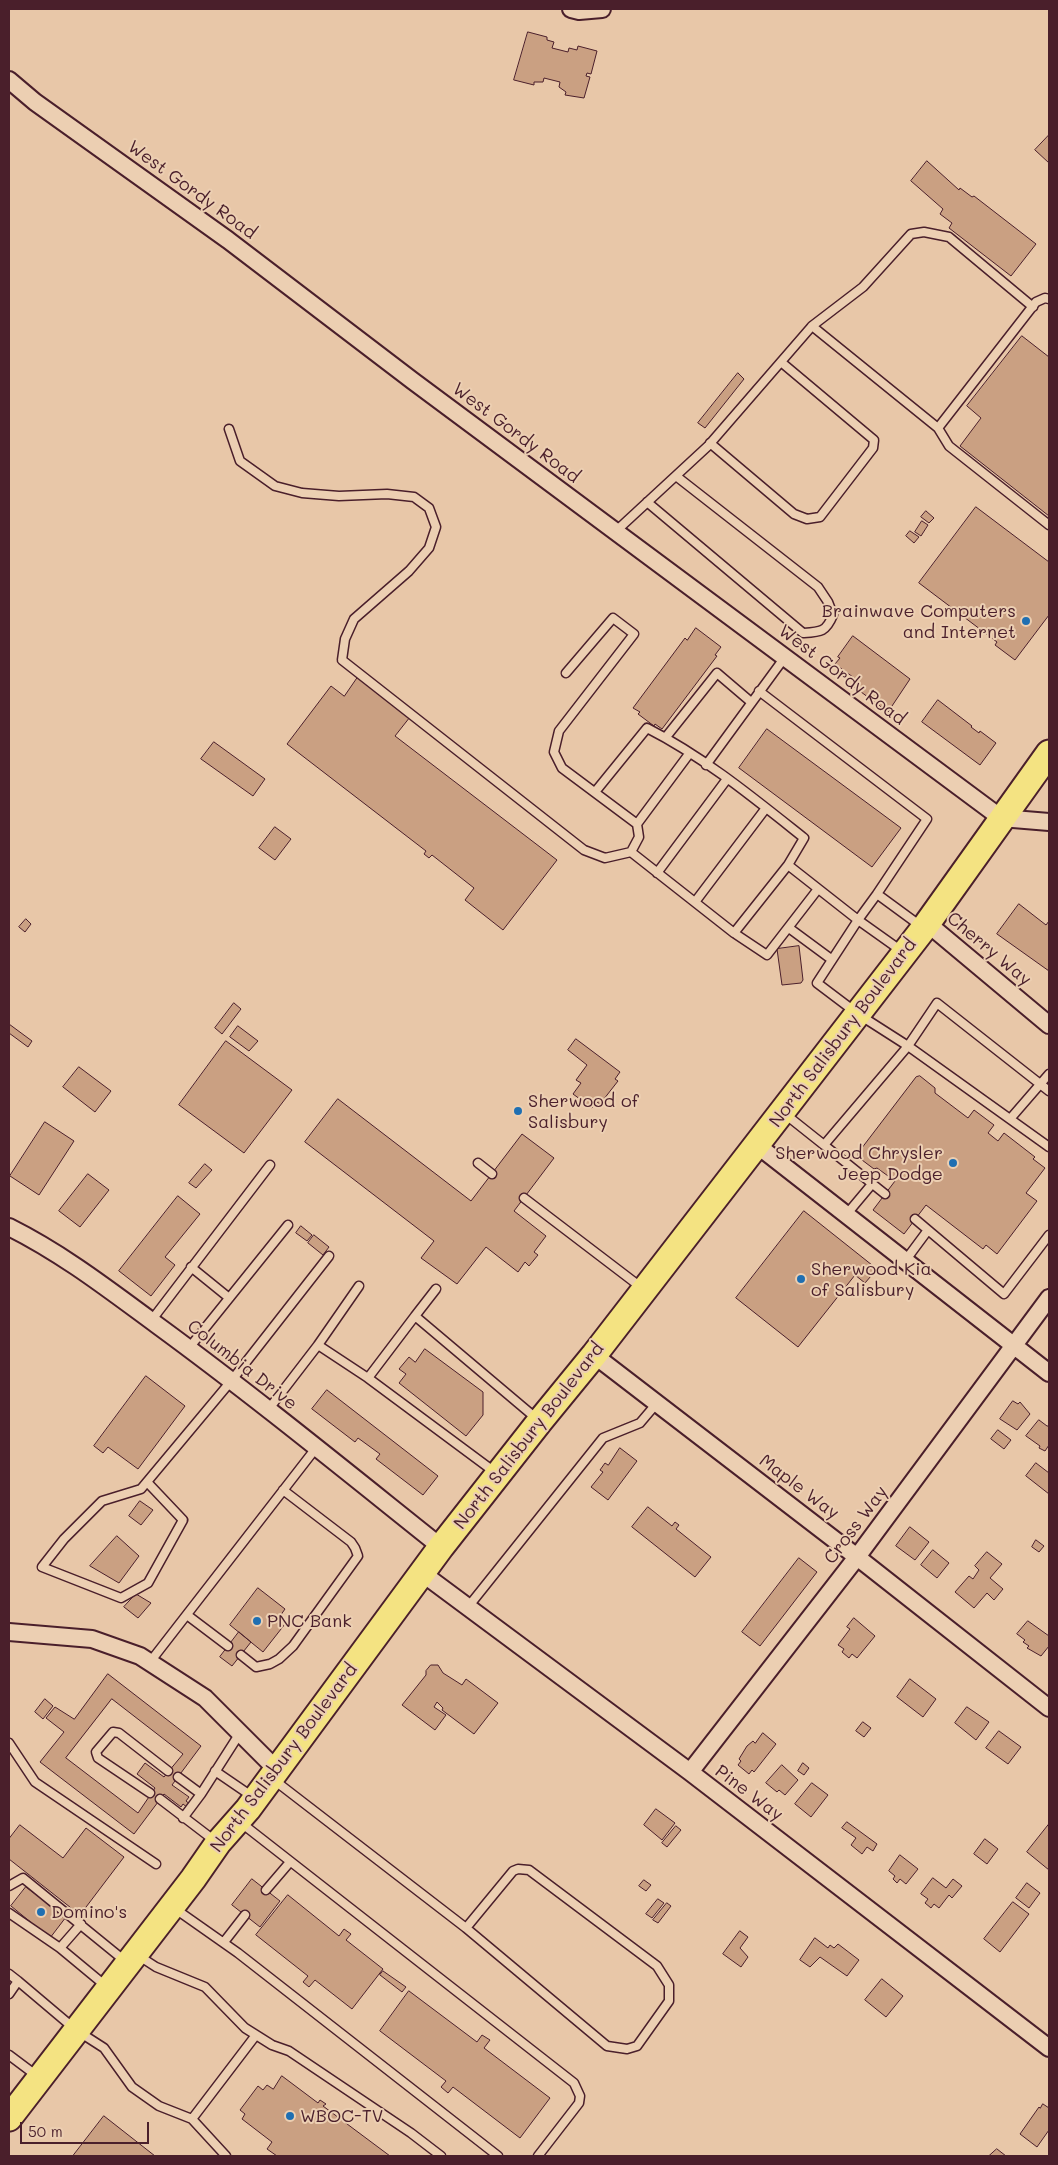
<!DOCTYPE html>
<html>
<head>
<meta charset="utf-8">
<style>
	body { margin:0 }
	#map { position:relative; width:1058px; height:2165px; overflow:hidden; background:#e8c7a8; font-family:Mali,sans-serif }
	canvas { display:block }
	.frame { position:absolute; inset:0; border:10px solid #4a1f2b; pointer-events:none }
	.scale { position:absolute; left:20px; top:2122px; width:129px; height:22px; box-sizing:border-box; border:2px solid #4a1f2b; border-top:0; padding-left:6px; font-size:15px; line-height:18px; white-space:nowrap; color:#4a1f2b; -webkit-text-stroke:4px #eccfb2; paint-order:stroke }
</style>
</head>
<body>
<div id="map">
<canvas width="1058" height="2165"></canvas>
<div class="frame"></div>
<div class="scale">50 m</div>
</div>
<script>
const context = document.querySelector('canvas').getContext('2d');
context.lineJoin = 'round';
function paint(path, color) { context.fillStyle = color; context.fill(path, 'evenodd'); }
function trace(path, color, width, dash) { context.strokeStyle = color; context.lineWidth = width; context.lineCap = dash ? 'butt' : 'round'; context.setLineDash(dash || []); context.stroke(path); }
function label(font, color, halo, rows, align = 'center') {
  context.font = font + ' Mali,sans-serif'; context.lineWidth = 4; context.setLineDash([]); context.textBaseline = 'middle'; context.strokeStyle = halo; context.fillStyle = color; for (const [text, x, y, turn = 0] of rows) {
    context.save(); context.translate(x, y); context.rotate((+turn || 0) * Math.PI / 180); context.textAlign = isNaN(turn) ? turn : align; if (halo) context.strokeText(text, 0, 0); context.fillText(text, 0, 0); context.restore();
  }
}
const building = new Path2D(`
	M 528,32 L 547,37 L 547,40 L 554,42 L 552,48 L 568,52 L 569,48 L 577,50 L 578,46 L 597,51 L 591,74 L 587,73 L 586,76 L 590,77 L 584,98 L 565,95 L 566,92 L 559,87 L 560,82 L 544,78 L 543,82 L 534,82 L 534,85 L 514,80 Z
	M 1049,135 L 1049,163 L 1035,150 Z
	M 927,161 L 959,190 L 960,188 L 972,197 L 974,196 L 1036,244 L 1011,276 L 949,228 L 952,223 L 940,214 L 943,209 L 911,181 Z
	M 1022,336 L 1049,357 L 1049,516 L 960,446 L 981,418 L 967,406 Z
	M 738,373 L 744,379 L 705,428 L 698,423 Z
	M 976,507 L 1049,562 L 1049,615 L 1015,660 L 995,645 L 997,642 L 919,583 Z
	M 926,511 L 934,518 L 929,523 L 921,517 Z
	M 922,521 L 928,525 L 921,536 L 915,532 Z
	M 910,531 L 919,537 L 914,543 L 906,536 Z
	M 696,628 L 721,647 L 715,655 L 717,656 L 662,729 L 655,724 L 654,726 L 638,714 L 640,712 L 633,708 L 685,638 L 687,640 Z
	M 853,636 L 910,679 L 888,712 L 853,686 L 857,680 L 835,664 L 840,658 L 838,657 Z
	M 358,677 L 410,717 L 395,736 L 557,860 L 503,930 L 465,900 L 474,888 L 432,855 L 429,858 L 424,854 L 426,851 L 287,744 L 331,686 L 344,696 Z
	M 938,700 L 972,726 L 971,727 L 979,733 L 980,731 L 996,743 L 980,765 L 922,722 Z
	M 767,729 L 901,828 L 872,867 L 739,768 Z
	M 214,742 L 265,779 L 253,796 L 201,759 Z
	M 275,827 L 291,839 L 275,860 L 259,848 Z
	M 1019,904 L 1046,925 L 1049,921 L 1049,971 L 997,934 Z
	M 26,919 L 31,924 L 25,932 L 19,927 Z
	M 799,946 L 803,980 L 801,983 L 782,985 L 777,949 Z
	M 234,1003 L 241,1009 L 222,1034 L 215,1028 Z
	M 9,1024 L 32,1041 L 28,1047 L 9,1033 Z
	M 238,1026 L 258,1041 L 249,1051 L 230,1037 Z
	M 576,1039 L 620,1072 L 615,1079 L 618,1081 L 600,1104 L 597,1102 L 592,1108 L 573,1094 L 581,1083 L 576,1080 L 587,1065 L 568,1050 Z
	M 226,1041 L 292,1090 L 244,1153 L 179,1105 Z
	M 79,1067 L 111,1091 L 95,1112 L 63,1087 Z
	M 920,1076 L 935,1088 L 935,1093 L 968,1118 L 974,1110 L 994,1125 L 988,1133 L 998,1141 L 1004,1133 L 1035,1157 L 1033,1159 L 1045,1168 L 1026,1193 L 1037,1201 L 997,1254 L 986,1245 L 983,1249 L 926,1205 L 904,1234 L 873,1210 L 895,1181 L 877,1168 L 874,1169 L 858,1157 L 858,1153 L 916,1077 Z
	M 338,1099 L 471,1201 L 522,1134 L 554,1158 L 514,1211 L 546,1236 L 534,1252 L 538,1255 L 529,1266 L 525,1262 L 518,1272 L 486,1247 L 457,1284 L 421,1258 L 434,1241 L 305,1142 Z
	M 45,1122 L 74,1141 L 39,1195 L 10,1176 Z
	M 205,1164 L 212,1170 L 196,1188 L 189,1183 Z
	M 88,1174 L 109,1190 L 80,1227 L 59,1211 Z
	M 178,1196 L 200,1214 L 165,1257 L 175,1265 L 151,1296 L 119,1271 Z
	M 804,1211 L 877,1269 L 865,1283 L 855,1275 L 798,1347 L 736,1298 Z
	M 301,1226 L 312,1235 L 307,1241 L 296,1233 Z
	M 314,1235 L 329,1247 L 323,1255 L 308,1243 Z
	M 425,1349 L 483,1392 L 483,1415 L 466,1436 L 399,1383 L 406,1374 L 399,1369 L 409,1357 L 415,1362 Z
	M 146,1376 L 185,1406 L 138,1469 L 108,1447 L 103,1453 L 94,1446 Z
	M 327,1390 L 438,1476 L 423,1495 L 376,1459 L 380,1454 L 358,1438 L 355,1442 L 312,1409 Z
	M 1013,1401 L 1018,1404 L 1020,1402 L 1030,1414 L 1017,1430 L 1000,1419 Z
	M 1039,1420 L 1047,1426 L 1049,1426 L 1049,1445 L 1045,1451 L 1039,1448 L 1040,1446 L 1026,1436 Z
	M 998,1430 L 1011,1440 L 1004,1449 L 991,1439 Z
	M 620,1448 L 637,1461 L 608,1500 L 591,1487 L 603,1472 L 600,1470 L 605,1463 L 608,1465 Z
	M 1036,1463 L 1049,1473 L 1049,1494 L 1026,1476 Z
	M 140,1501 L 153,1510 L 141,1525 L 129,1516 Z
	M 648,1507 L 672,1526 L 675,1522 L 679,1525 L 676,1529 L 711,1557 L 695,1577 L 632,1527 Z
	M 910,1527 L 929,1542 L 915,1560 L 896,1546 Z
	M 117,1536 L 139,1556 L 119,1583 L 90,1566 Z
	M 1036,1540 L 1044,1546 L 1039,1552 L 1032,1547 Z
	M 933,1550 L 949,1563 L 937,1578 L 921,1565 Z
	M 987,1552 L 1002,1564 L 990,1578 L 1003,1589 L 994,1600 L 987,1593 L 974,1608 L 955,1592 L 969,1576 L 973,1579 L 979,1570 L 975,1566 Z
	M 799,1558 L 817,1572 L 760,1646 L 742,1632 Z
	M 258,1588 L 285,1609 L 278,1619 L 285,1624 L 263,1652 L 230,1625 Z
	M 136,1594 L 151,1603 L 138,1618 L 124,1607 Z
	M 854,1618 L 875,1636 L 857,1658 L 852,1654 L 849,1658 L 842,1652 L 844,1649 L 838,1645 L 850,1629 L 847,1627 Z
	M 1028,1621 L 1049,1636 L 1049,1646 L 1041,1656 L 1027,1648 L 1029,1646 L 1023,1642 L 1025,1640 L 1017,1634 Z
	M 239,1632 L 251,1642 L 232,1666 L 220,1657 Z
	M 431,1665 L 438,1665 L 443,1673 L 462,1685 L 466,1679 L 498,1703 L 474,1734 L 442,1710 L 443,1708 L 437,1702 L 434,1707 L 446,1715 L 435,1730 L 402,1705 L 426,1675 L 426,1671 Z
	M 108,1674 L 201,1746 L 172,1785 L 189,1797 L 186,1801 L 191,1805 L 188,1808 L 183,1804 L 181,1807 L 164,1794 L 134,1834 L 40,1762 L 64,1732 L 46,1718 L 55,1707 L 74,1719 ZM 112,1699 L 183,1754 L 164,1777 L 145,1763 L 137,1774 L 155,1788 L 138,1813 L 66,1758 Z
	M 910,1679 L 936,1699 L 923,1717 L 897,1697 Z
	M 45,1699 L 53,1706 L 43,1719 L 35,1712 Z
	M 967,1707 L 989,1722 L 976,1740 L 955,1723 Z
	M 863,1722 L 871,1728 L 864,1737 L 856,1731 Z
	M 999,1731 L 1021,1747 L 1008,1764 L 986,1748 Z
	M 763,1733 L 776,1744 L 754,1772 L 752,1770 L 749,1774 L 738,1765 L 741,1761 L 739,1759 L 747,1746 L 753,1741 L 755,1743 Z
	M 803,1763 L 809,1768 L 804,1775 L 798,1771 Z
	M 782,1765 L 798,1780 L 785,1795 L 779,1790 L 777,1792 L 766,1783 Z
	M 812,1783 L 828,1795 L 811,1817 L 795,1804 Z
	M 656,1809 L 675,1823 L 662,1840 L 644,1825 Z
	M 847,1822 L 877,1844 L 873,1851 L 867,1847 L 862,1854 L 851,1845 L 856,1838 L 842,1828 Z
	M 1049,1824 L 1049,1870 L 1027,1852 Z
	M 20,1825 L 63,1858 L 86,1828 L 124,1857 L 80,1915 L 9,1859 L 9,1839 Z
	M 676,1826 L 681,1830 L 667,1847 L 662,1843 Z
	M 985,1839 L 998,1849 L 987,1864 L 974,1854 Z
	M 900,1855 L 918,1869 L 906,1884 L 900,1879 L 897,1883 L 893,1879 L 895,1876 L 889,1871 Z
	M 933,1878 L 946,1888 L 953,1879 L 962,1886 L 952,1898 L 949,1895 L 939,1908 L 934,1904 L 931,1908 L 925,1903 L 928,1899 L 921,1894 Z
	M 252,1879 L 280,1901 L 260,1927 L 232,1905 Z
	M 644,1880 L 651,1885 L 646,1891 L 639,1886 Z
	M 1027,1883 L 1040,1893 L 1029,1908 L 1016,1898 Z
	M 26,1887 L 66,1917 L 50,1938 L 11,1906 Z
	M 288,1895 L 339,1936 L 344,1929 L 351,1934 L 346,1940 L 383,1969 L 352,2009 L 315,1980 L 309,1987 L 303,1982 L 308,1976 L 256,1935 Z
	M 658,1899 L 664,1903 L 652,1918 L 646,1914 Z
	M 1013,1902 L 1029,1914 L 1000,1952 L 984,1939 Z
	M 667,1903 L 671,1906 L 658,1923 L 653,1920 Z
	M 740,1931 L 748,1937 L 740,1948 L 748,1957 L 741,1967 L 723,1954 Z
	M 815,1938 L 828,1948 L 830,1945 L 834,1948 L 838,1944 L 859,1960 L 847,1976 L 820,1957 L 810,1967 L 800,1960 Z
	M 383,1971 L 406,1987 L 402,1992 L 380,1975 Z
	M 882,1979 L 903,1996 L 886,2017 L 865,2000 Z
	M 409,1991 L 477,2042 L 482,2035 L 490,2040 L 484,2048 L 550,2098 L 520,2138 L 453,2087 L 448,2093 L 441,2087 L 446,2081 L 380,2031 Z
	M 282,2076 L 318,2103 L 320,2100 L 326,2104 L 323,2106 L 390,2156 L 277,2156 L 267,2149 L 272,2142 L 242,2119 L 245,2114 L 240,2110 L 258,2086 L 263,2090 L 267,2085 L 273,2089 Z
	M 1043,2104 L 1049,2108 L 1049,2130 L 1037,2147 L 1020,2134 L 1039,2107 L 1040,2108 Z
	M 104,2116 L 155,2156 L 73,2156 Z
	M 997,2149 L 1006,2156 L 989,2156 Z`);
paint(building, '#caa082');
trace(building, '#4a1f2b', 1);
const lane = new Path2D(`
	M 812,326 L 863,287 L 911,234 L 924,232 L 949,237 L 1033,307
	M 938,428 L 949,446 L 1049,525
	M 229,429 L 240,461 L 275,486 L 302,493 L 339,496 L 387,494 L 414,497 L 429,508 L 436,527 L 429,548 L 409,571 L 354,619 L 345,639 L 342,660 L 584,850 L 605,858 L 631,852 L 639,837 L 637,824 L 689,754
	M 710,443 L 794,514 L 807,519 L 820,517 L 873,448 L 874,440 L 781,362
	M 647,502 L 803,633 C 821,632 826,632 833,615 L 828,602 L 818,587 L 676,476
	M 615,532 L 708,446 L 812,326 L 938,428 L 1036,302 L 1045,298 L 1049,299
	M 566,673 L 613,618 L 634,634 L 559,731 L 554,752 L 562,768 L 637,824
	M 759,691 L 927,819 L 877,894 L 922,927
	M 666,737 L 717,673 L 751,702
	M 706,765 L 785,657
	M 595,792 L 647,728 C 704,757 755,799 804,838 L 788,865 L 734,933 L 631,852
	M 788,865 L 858,920 L 817,983 L 858,1014 L 908,1046 L 937,1003 L 1049,1091
	M 657,873 L 727,779
	M 877,894 L 858,920 L 903,952
	M 695,902 L 766,808
	M 789,928 L 831,959
	M 734,933 L 767,955 L 818,889
	M 785,1114 L 824,1145
	M 1010,1119 L 1049,1074
	M 478,1163 L 492,1174
	M 885,1194 L 824,1145 L 908,1046 L 1049,1147
	M 524,1198 L 642,1288
	M 846,1215 L 872,1184
	M 915,1219 L 928,1230
	M 905,1261 L 928,1230 L 1004,1294 L 1049,1235
	M 191,1267 L 228,1297
	M 415,1316 L 436,1289
	M 151,1321 L 270,1165
	M 318,1345 L 359,1286
	M 189,1348 L 288,1225
	M 368,1378 L 415,1316 L 537,1419
	M 268,1410 L 318,1345 L 368,1378 L 496,1473
	M 147,1482 L 183,1520 L 148,1583 L 121,1598 L 42,1567 L 64,1539 L 102,1501 L 141,1489 L 232,1380 L 329,1256
	M 468,1607 L 603,1438 L 640,1423 L 657,1403
	M 187,1615 L 228,1646
	M 241,1655 L 256,1667 L 270,1664 L 279,1659 L 293,1646 L 358,1556 L 355,1548 L 351,1542 L 283,1490
	M 150,1662 L 316,1448
	M 9,1743 L 35,1782 L 156,1864
	M 215,1771 L 253,1797
	M 178,1777 L 201,1794 L 183,1818
	M 274,1780 L 466,1928 L 607,2046 L 627,2049 L 637,2046 L 669,2001 L 669,1985 L 657,1966 L 529,1870 L 518,1869 L 513,1871 L 466,1928
	M 150,1793 L 98,1758 L 96,1752 L 113,1732 L 119,1733 L 168,1771
	M 201,1794 L 240,1733
	M 160,1799 L 215,1841
	M 240,1822 L 574,2083 L 580,2096 L 579,2103 L 538,2156
	M 9,1886 L 23,1878 L 125,1961
	M 266,1890 L 290,1862
	M 174,1908 L 238,1953 L 498,2156
	M 9,1913 L 60,1948 L 107,1987
	M 224,1942 L 245,1915
	M 60,1948 L 81,1924
	M 139,1956 L 156,1967 L 205,1987 L 245,2028 L 272,2045 L 289,2051 L 411,2133 L 441,2156
	M 9,1974 L 18,1981 L 9,1994
	M 18,1981 L 76,2030 L 104,2048 L 132,2087 L 159,2106 L 192,2119 L 226,2156
	M 9,2055 L 37,2076
	M 192,2119 L 256,2035`);
const street = new Path2D(`
	M 571,9 L 579,11 L 602,9
	M 9,80 L 35,102 L 228,240 L 413,381 L 1001,818 L 1049,822
	M 927,923 L 1049,1025
	M 757,1145 L 1049,1373
	M 9,1227 C 63,1254 108,1289 157,1325 C 254,1396 347,1472 441,1547
	M 594,1355 L 857,1557 L 1049,1708
	M 422,1573 L 690,1772 L 1049,2048
	M 9,1632 L 92,1639 L 140,1656 L 205,1698 L 276,1769
	M 690,1772 L 857,1557 L 1049,1298`);
const primary = new Path2D(`
	M 9,2118 L 193,1879 L 218,1843 L 248,1809 L 441,1547 L 540,1421 L 594,1355 L 924,928 L 1049,753`);
trace(lane, '#4a1f2b', 11);
trace(street, '#4a1f2b', 20);
trace(primary, '#4a1f2b', 29);
trace(lane, '#eccfb2', 8);
trace(street, '#eccfb2', 16);
trace(primary, '#f4e382', 25);
for (const [x, y, r, color] of [
	[1026,621,5,"#1f6fb2"],
	[518,1111,5,"#1f6fb2"],
	[953,1163,5,"#1f6fb2"],
	[801,1279,5,"#1f6fb2"],
	[257,1621,5,"#1f6fb2"],
	[41,1912,5,"#1f6fb2"],
	[290,2116,5,"#1f6fb2"]
]) { const dot = new Path2D(); dot.arc(x, y, r, 0, 2 * Math.PI); context.fillStyle = color; context.fill(dot); trace(dot, '#eccfb2', 2); }
label('18px', '#4a1f2b', '#eccfb2', [
	["West Gordy Road",192,190,36],
	["West Gordy Road",516,433,37],
	["West Gordy Road",842,675,37],
	["Cherry Way",989,949,40],
	["North Salisbury Boulevard",843,1033,-53],
	["Columbia Drive",242,1365,38],
	["North Salisbury Boulevard",529,1436,-52],
	["Maple Way",799,1487,37],
	["Cross Way",856,1525,-53],
	["North Salisbury Boulevard",284,1758,-53],
	["Pine Way",749,1793,37]
]);
label('18px', '#4a1f2b', '#eccfb2', [
	["Brainwave Computers",1016,611,"right"],
	["and Internet",1016,632,"right"],
	["Sherwood of",528,1101],
	["Salisbury",528,1122],
	["Sherwood Chrysler",943,1153,"right"],
	["Jeep Dodge",943,1174,"right"],
	["Sherwood Kia",811,1269],
	["of Salisbury",811,1290],
	["PNC Bank",267,1621],
	["Domino's",51,1912],
	["WBOC-TV",300,2116]
], 'left');
</script>
</body>
</html>
